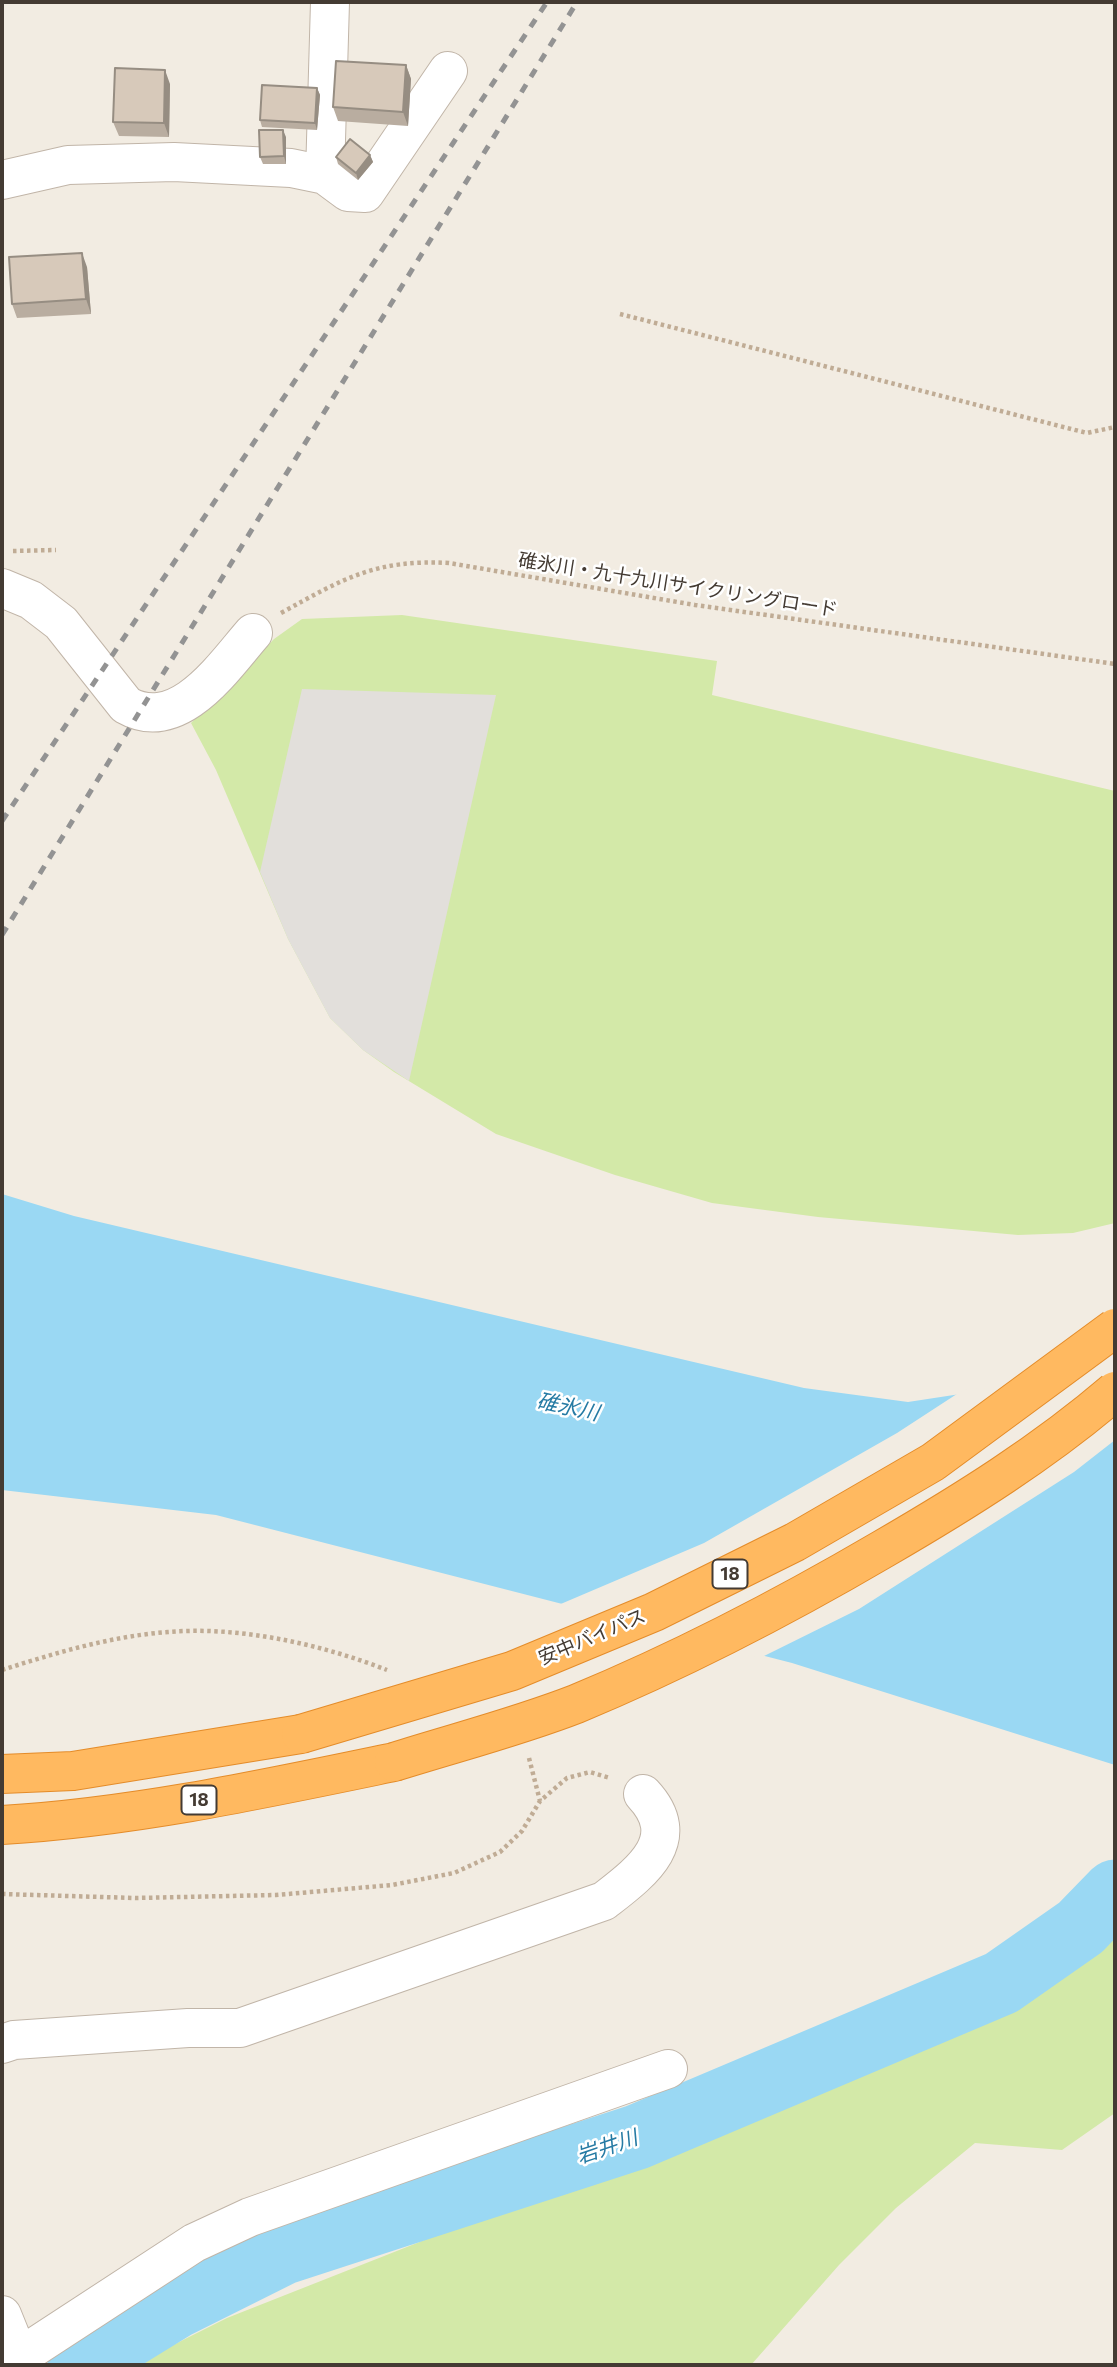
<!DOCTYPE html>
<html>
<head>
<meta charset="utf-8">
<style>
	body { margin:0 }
	#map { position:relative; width:1117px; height:2367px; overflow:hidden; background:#f2ece2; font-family:Commissioner,sans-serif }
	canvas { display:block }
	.frame { position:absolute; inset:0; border:4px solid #443b33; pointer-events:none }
</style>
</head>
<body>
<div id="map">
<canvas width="1117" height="2367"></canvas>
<div class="frame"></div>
</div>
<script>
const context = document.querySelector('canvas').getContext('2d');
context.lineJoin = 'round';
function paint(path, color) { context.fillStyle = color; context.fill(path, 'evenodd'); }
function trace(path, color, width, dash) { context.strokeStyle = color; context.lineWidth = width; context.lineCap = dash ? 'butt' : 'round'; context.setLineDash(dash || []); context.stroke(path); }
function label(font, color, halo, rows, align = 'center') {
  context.font = font + ' Commissioner,"Noto Sans JP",sans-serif'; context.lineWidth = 5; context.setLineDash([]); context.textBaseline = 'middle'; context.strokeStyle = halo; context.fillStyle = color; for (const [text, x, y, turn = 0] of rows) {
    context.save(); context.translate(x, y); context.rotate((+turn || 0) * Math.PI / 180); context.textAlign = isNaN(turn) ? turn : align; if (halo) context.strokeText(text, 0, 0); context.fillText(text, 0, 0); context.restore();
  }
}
paint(new Path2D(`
	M 402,615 L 717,661 L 712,695 L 1115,791 L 1115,1223 L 1073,1233 L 1018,1235 L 818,1217 L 712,1203 L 615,1175 L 496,1134 L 394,1072 L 363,1050 L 330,1018 L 288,939 L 216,770 L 191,723 L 274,639 L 302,619 Z
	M 1115,1929 L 1115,2113 L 1062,2150 L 975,2143 L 896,2208 L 839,2265 L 751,2365 L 133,2365 L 227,2318 L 417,2243 L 734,2108 L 973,2018 Z`), '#d3e9a8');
paint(new Path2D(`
	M 302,689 L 496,695 L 409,1081 L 363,1050 L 330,1018 L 288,939 L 260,872 Z`), '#e2dfdb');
paint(new Path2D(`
	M 2,1194 L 74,1216 L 804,1388 L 908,1402 L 993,1389 L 1115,1399 L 1115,1765 L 792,1663 L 216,1515 L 2,1490 Z`), '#9ad8f3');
paint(new Path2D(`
	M 1092,1379 L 1115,1395 L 1115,1440 L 1074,1472 L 859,1609 L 760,1658 L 556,1606 L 704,1543 L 897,1433 L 963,1390 Z`), '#f2ece2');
trace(new Path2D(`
	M 80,2365 L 174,2307 L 284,2252 L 637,2137 L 1001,1983 L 1081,1927 L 1115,1892`), '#9ad8f3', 65);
const minor = new Path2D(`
	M 325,175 L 330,2
	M 2,180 L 68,165 L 174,162 L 291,168 L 325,175 L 348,192 L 365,193 L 448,71
	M 2,588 L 31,600 L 61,623 L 126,705 C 179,735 224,666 253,633
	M 2,2044 L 14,2040 L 188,2028 L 240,2028 L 604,1901 C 640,1873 686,1840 643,1794
	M 2,2315 L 19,2357
	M 7,2365 L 194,2243 L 250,2217 L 668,2069`);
const highway = new Path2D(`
	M 2,1774 L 73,1771 L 301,1734
	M 2,1825 C 134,1817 264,1789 394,1762`);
trace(minor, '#c1b5a8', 40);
trace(highway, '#e48c2a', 40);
trace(new Path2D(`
	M 620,314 L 1087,433 L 1115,427
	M 13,551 L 56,550
	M 281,613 C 343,579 375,559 449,563 L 695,605 L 1115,664
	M 2,1670 C 55,1653 112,1636 168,1632 C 240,1626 320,1644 387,1670
	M 529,1758 L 540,1801
	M 2,1894 L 135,1898 L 276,1895 L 392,1885 L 454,1873 L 500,1852 L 522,1831 L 540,1801 L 567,1778 L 590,1772 L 610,1778`), '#c0ac95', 4.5, [3.5, 3.5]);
trace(minor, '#fff', 38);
trace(highway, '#ffb960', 38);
trace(new Path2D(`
	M 2,821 L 547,2
	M 2,935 L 577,2`), '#939393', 5, [9, 9]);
const highwayBridge = new Path2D(`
	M 301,1734 L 512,1671 L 654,1612 L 795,1542 L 933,1462 L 1115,1328
	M 394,1762 C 454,1743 517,1727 576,1704 C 682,1660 784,1607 883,1549 C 964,1502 1044,1452 1115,1391`);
trace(highwayBridge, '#e48c2a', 40, []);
trace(highwayBridge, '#ffb960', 38);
paint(new Path2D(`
	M 406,65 L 411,79 L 408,126 L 338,121 L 333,107 Z
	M 170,84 L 169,137 L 119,136 L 113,122 Z
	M 317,88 L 320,95 L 317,130 L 262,127 L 260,120 Z
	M 286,137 L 286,164 L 263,164 L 260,157 Z
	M 370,155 L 373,162 L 358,180 L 338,164 L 336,157 Z
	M 87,267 L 91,314 L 17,318 L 12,304 Z`), '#b9ada0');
paint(new Path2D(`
	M 406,65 L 411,79 L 408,126 L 403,112 Z
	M 165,70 L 170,84 L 169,137 L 164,123 Z
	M 317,88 L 320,95 L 317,130 L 315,123 Z
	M 283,130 L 286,137 L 286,164 L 284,156 Z
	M 370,155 L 373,162 L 358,180 L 356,173 Z
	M 82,253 L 87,267 L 91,314 L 86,299 Z`), '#968d82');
const building = new Path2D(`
	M 336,61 L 406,65 L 403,112 L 333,107 Z
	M 115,68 L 165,70 L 164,123 L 113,122 Z
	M 262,85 L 317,88 L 315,123 L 260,120 Z
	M 259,130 L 283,130 L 284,156 L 260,157 Z
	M 350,139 L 370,155 L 356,173 L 336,157 Z
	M 82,253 L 86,299 L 12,304 L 9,257 Z`);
paint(building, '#d7c9ba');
trace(building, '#968d82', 2);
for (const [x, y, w] of [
	[730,1574,35],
	[199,1800,35]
]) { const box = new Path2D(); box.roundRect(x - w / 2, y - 14.5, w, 29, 5); context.fillStyle = '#fff'; context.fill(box); trace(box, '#443b33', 2); }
label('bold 18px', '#443b33', null, [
	["18",730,1574],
	["18",199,1800]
]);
label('19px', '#443b33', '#fff', [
	["碓氷川・九十九川サイクリングロード",678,585,9],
	["安中バイパス",592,1637,-23]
]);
label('italic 21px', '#267ba4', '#fff', [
	["碓氷川",568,1407,12],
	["岩井川",607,2147,-19]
]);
</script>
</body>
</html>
